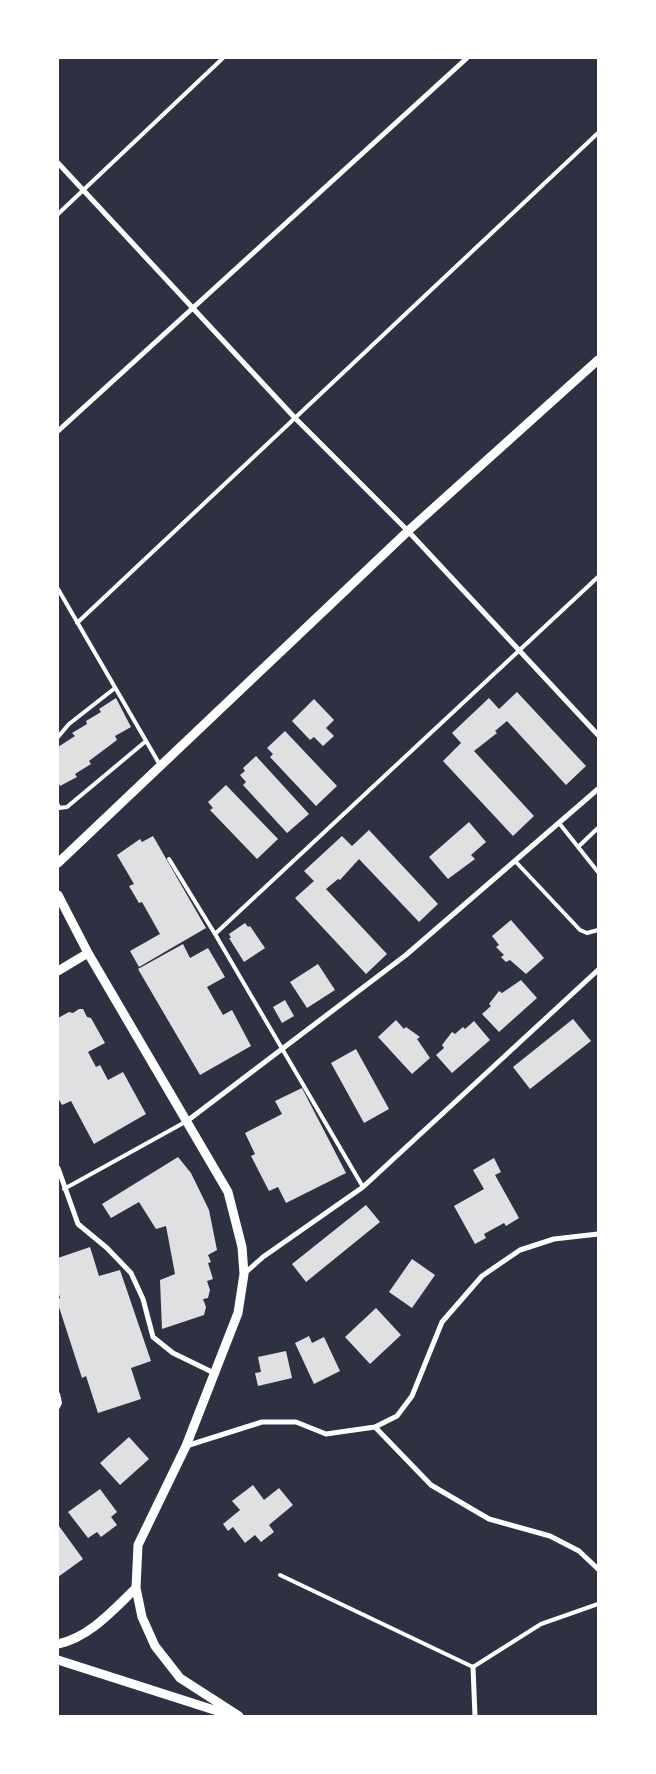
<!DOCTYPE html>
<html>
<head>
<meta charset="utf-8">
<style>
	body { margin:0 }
	#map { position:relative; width:656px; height:1774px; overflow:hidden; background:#2d3142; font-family:Roboto,sans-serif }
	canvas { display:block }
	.frame { position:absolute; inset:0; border:59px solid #fff; pointer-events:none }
</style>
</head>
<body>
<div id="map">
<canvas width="656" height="1774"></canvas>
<div class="frame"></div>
</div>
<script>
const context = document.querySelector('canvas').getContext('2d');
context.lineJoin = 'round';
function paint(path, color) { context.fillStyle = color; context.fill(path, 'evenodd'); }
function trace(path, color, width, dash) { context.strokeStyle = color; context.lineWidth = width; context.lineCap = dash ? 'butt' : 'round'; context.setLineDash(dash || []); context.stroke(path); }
paint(new Path2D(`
	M 517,692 L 586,766 L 566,785 L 507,721 L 495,731 L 497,733 L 474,751 L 534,816 L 513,836 L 443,761 L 461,743 L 452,733 L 489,698 L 499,709 Z
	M 116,698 L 131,727 L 115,736 L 117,740 L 89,761 L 91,764 L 75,774 L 77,777 L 60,786 L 58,782 L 58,747 L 75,736 L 72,733 L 87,724 L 86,721 L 101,712 L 99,709 Z
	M 314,699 L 334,720 L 326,728 L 334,736 L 323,746 L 314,737 L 310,740 L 292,721 Z
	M 285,731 L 337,786 L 316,806 L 270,757 L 273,754 L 267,748 Z
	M 256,756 L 309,814 L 287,833 L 243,785 L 246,782 L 240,775 L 245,771 L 243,768 Z
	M 226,785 L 278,839 L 257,859 L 210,810 L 213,808 L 208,802 Z
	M 469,822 L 486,842 L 471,855 L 475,859 L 448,879 L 429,857 Z
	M 369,830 L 438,904 L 419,922 L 359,859 L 340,880 L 338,879 L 326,889 L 387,954 L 366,974 L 295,898 L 314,881 L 304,871 L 342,836 L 352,846 Z
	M 153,836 L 206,928 L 139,967 L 130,951 L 160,934 L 142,902 L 139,903 L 129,886 L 134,884 L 117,855 L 140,839 L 142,842 Z
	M 511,920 L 544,958 L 526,974 L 510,960 L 506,962 L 501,957 L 504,955 L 496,947 L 499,945 L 492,936 Z
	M 245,923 L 248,927 L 250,926 L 265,948 L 244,962 L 229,938 L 231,938 L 229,934 Z
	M 183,944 L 190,958 L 208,948 L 225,977 L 207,987 L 223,1015 L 232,1010 L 251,1046 L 200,1075 L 138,969 Z
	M 318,964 L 335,990 L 307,1008 L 290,982 Z
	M 521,980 L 537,998 L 499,1032 L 482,1014 L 491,1006 L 489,1004 L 499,991 L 502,993 Z
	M 285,1000 L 294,1016 L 282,1023 L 273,1007 Z
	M 79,1009 L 83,1009 L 87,1017 L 91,1018 L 105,1043 L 88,1052 L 96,1067 L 100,1065 L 108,1080 L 123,1072 L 146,1114 L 94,1144 L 71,1101 L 62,1105 L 58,1098 L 58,1018 L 69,1012 L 73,1013 Z
	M 573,1019 L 591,1041 L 530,1089 L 513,1067 Z
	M 396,1020 L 404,1029 L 406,1027 L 420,1037 L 417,1039 L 430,1058 L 412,1074 L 378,1037 Z
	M 474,1021 L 490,1040 L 452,1073 L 436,1055 L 444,1048 L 442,1045 L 452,1032 L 455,1034 L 463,1027 L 465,1029 Z
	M 356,1049 L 389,1109 L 364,1123 L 331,1063 Z
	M 302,1088 L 346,1173 L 286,1203 L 278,1187 L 269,1191 L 251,1156 L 255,1154 L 245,1133 L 282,1114 L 275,1101 Z
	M 178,1157 L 191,1173 L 209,1210 L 217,1250 L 208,1255 L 211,1262 L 208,1263 L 213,1279 L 207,1281 L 210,1290 L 208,1298 L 203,1299 L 206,1307 L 204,1315 L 162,1329 L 160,1280 L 175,1274 L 166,1226 L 156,1229 L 139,1202 L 111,1218 L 102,1204 Z
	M 494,1158 L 501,1172 L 495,1175 L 519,1218 L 506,1226 L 504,1223 L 484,1234 L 486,1238 L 475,1244 L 454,1206 L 484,1189 L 473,1170 Z
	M 366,1205 L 380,1222 L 306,1282 L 292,1264 Z
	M 90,1247 L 99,1276 L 120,1270 L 151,1361 L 131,1368 L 141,1399 L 98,1413 L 86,1376 L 82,1378 L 58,1304 L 58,1299 L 60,1298 L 58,1291 L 58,1258 Z
	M 412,1259 L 435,1275 L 412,1308 L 389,1292 Z
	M 376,1308 L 401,1335 L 370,1364 L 345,1337 Z
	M 309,1336 L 312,1343 L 324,1337 L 340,1371 L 314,1384 L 295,1343 Z
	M 286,1351 L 292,1378 L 258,1386 L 255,1373 L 261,1372 L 258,1357 Z
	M 129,1437 L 149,1459 L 120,1485 L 100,1463 Z
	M 253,1485 L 264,1500 L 279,1488 L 293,1505 L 269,1525 L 274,1532 L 261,1542 L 255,1535 L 245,1543 L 233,1527 L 228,1531 L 223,1524 L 240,1510 L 232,1501 Z
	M 100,1489 L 117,1512 L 111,1517 L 117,1525 L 101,1537 L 97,1532 L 88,1538 L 68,1512 Z
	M 59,1526 L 83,1559 L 58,1577 L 58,1527 Z`), '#e0e0e3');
trace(new Path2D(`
	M 58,214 L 223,58
	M 58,589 L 160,765
	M 77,623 L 598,133
	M 58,737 L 69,724 L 115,688
	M 58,805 L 59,808 L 67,807 L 146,741
	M 559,823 L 598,872
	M 578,847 L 598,828
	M 169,859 L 215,934 L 363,1187
	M 515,861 L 580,930 L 587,933 L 598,930
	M 215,934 L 598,577
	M 64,1189 L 187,1121
	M 58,1394 L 60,1403 L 58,1407
	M 280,1575 L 473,1667 L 541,1624 L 598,1604`), '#fff', 4);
trace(new Path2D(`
	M 58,163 L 295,418 L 408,531 L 598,735
	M 58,431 L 467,58
	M 187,1121 L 406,955 L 598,789
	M 58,1168 L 78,1224 L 107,1248 L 131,1273 L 143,1299 L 153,1337 L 173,1353 L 214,1373
	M 245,1273 L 263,1257 L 363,1187 L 598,970
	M 375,1427 L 431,1485 L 489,1519 L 550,1536 L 579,1551 L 598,1569
	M 186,1446 L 262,1422 L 296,1422 L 326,1434 L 375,1427 L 397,1416 L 412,1396 L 442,1322 L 482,1276 L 520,1250 L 554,1239 L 598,1234
	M 473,1667 L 475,1716`), '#fff', 5);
trace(new Path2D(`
	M 58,863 L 408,531 L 598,360
	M 58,895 L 88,953 L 228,1192 L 242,1247 L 244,1274 L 238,1313 L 186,1446 L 138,1545 L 136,1588 L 142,1617 L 155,1646 L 180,1678 L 239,1716
	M 58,971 L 88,953
	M 58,1644 C 90,1637 113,1610 136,1588
	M 58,1660 L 233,1716`), '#fff', 9);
</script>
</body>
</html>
